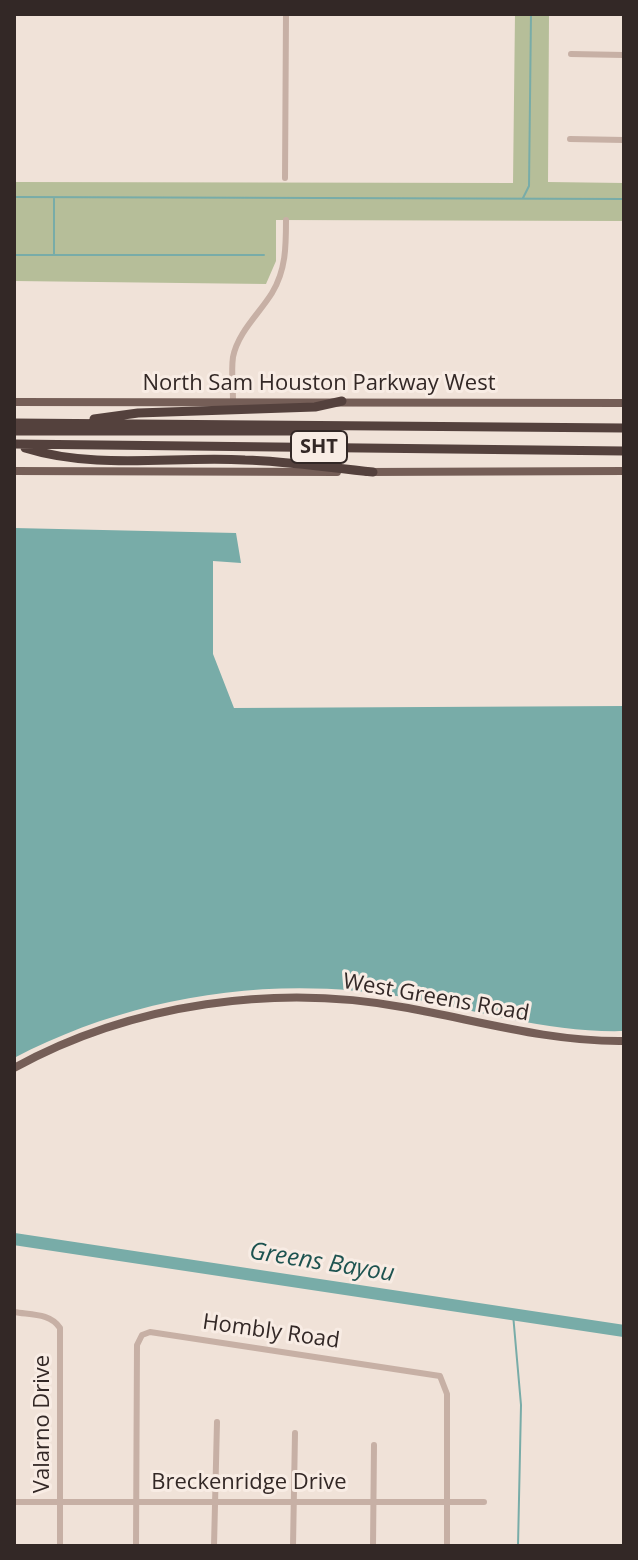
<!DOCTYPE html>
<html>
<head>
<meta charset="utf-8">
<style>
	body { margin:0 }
	#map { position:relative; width:638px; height:1560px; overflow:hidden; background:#f0e2d8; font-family:"Open Sans",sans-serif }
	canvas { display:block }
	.frame { position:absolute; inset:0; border:16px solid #332826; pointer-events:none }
</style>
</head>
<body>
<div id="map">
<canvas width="638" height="1560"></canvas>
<div class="frame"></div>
</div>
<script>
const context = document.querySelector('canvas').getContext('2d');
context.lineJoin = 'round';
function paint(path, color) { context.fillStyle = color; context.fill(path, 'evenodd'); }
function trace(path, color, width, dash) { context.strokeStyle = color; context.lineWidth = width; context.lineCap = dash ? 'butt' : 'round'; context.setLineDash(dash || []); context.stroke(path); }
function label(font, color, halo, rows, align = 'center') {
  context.font = font + ' "Open Sans",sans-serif'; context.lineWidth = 6; context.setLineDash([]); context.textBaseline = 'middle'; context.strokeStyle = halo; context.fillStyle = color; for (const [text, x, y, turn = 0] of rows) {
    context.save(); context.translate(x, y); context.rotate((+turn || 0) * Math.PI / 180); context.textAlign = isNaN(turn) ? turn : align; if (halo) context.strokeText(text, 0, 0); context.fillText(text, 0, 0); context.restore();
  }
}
paint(new Path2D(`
	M 515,14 L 578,14 L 549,16 L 548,182 L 624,183 L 624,221 L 276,220 L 276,261 L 266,284 L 14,281 L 14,182 L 513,183 Z`), '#b6be99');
paint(new Path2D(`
	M 14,528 L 236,533 L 241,563 L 213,561 L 213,654 L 234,708 L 624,706 L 624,1031 C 551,1033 480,1011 409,998 C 274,974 135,995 14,1058 Z`), '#78aca8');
trace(new Path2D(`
	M 14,197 L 624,199
	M 54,198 L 54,255
	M 523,198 L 529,186 L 531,14
	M 14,255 L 264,255
	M 513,1314 L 521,1405 L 518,1546`), '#78aca8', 2);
trace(new Path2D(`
	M 14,1239 L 624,1331`), '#78aca8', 12);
trace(new Path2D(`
	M 571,54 L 624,55
	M 570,139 L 624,140
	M 285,178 L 286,14
	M 233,401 C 233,387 231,371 233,357 C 238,332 259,314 272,293 C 286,270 286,246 286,220
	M 14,1312 C 31,1315 50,1313 60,1328 L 60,1546
	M 14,1502 L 484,1502
	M 136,1546 L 137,1345 L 142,1335 L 150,1332 L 440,1376 L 447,1394 L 447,1546
	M 214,1546 L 217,1422
	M 293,1546 L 295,1433
	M 373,1546 L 374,1445`), '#c7b0a5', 6);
trace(new Path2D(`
	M 14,402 L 624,403
	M 14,471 L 337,472
	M 367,472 L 624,471
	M 14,1068 C 132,1003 277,983 408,1008 C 479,1021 551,1042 624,1041`), '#755e57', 8);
trace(new Path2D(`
	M 94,419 L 138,413 L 315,407 L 342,401
	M 14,423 L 624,428
	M 14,431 L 316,431
	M 14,444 L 624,451
	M 25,448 C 95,470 172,456 245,460 C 287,461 330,468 373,472`), '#54413d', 9);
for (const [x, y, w] of [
	[319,447,56]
]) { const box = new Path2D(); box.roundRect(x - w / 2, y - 16, w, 32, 6); context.fillStyle = '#f8ece4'; context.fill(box); trace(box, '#332826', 2); }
label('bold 20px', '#332826', null, [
	["SHT",319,447]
]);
label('22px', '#332826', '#f8ece4', [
	["North Sam Houston Parkway West",319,384],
	["West Greens Road",436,998,10],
	["Hombly Road",271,1332,8],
	["Valarno Drive",43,1424,-90],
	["Breckenridge Drive",249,1483]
]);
label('italic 24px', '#1d5350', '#f8ece4', [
	["Greens Bayou",322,1263,9]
]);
</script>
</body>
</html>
